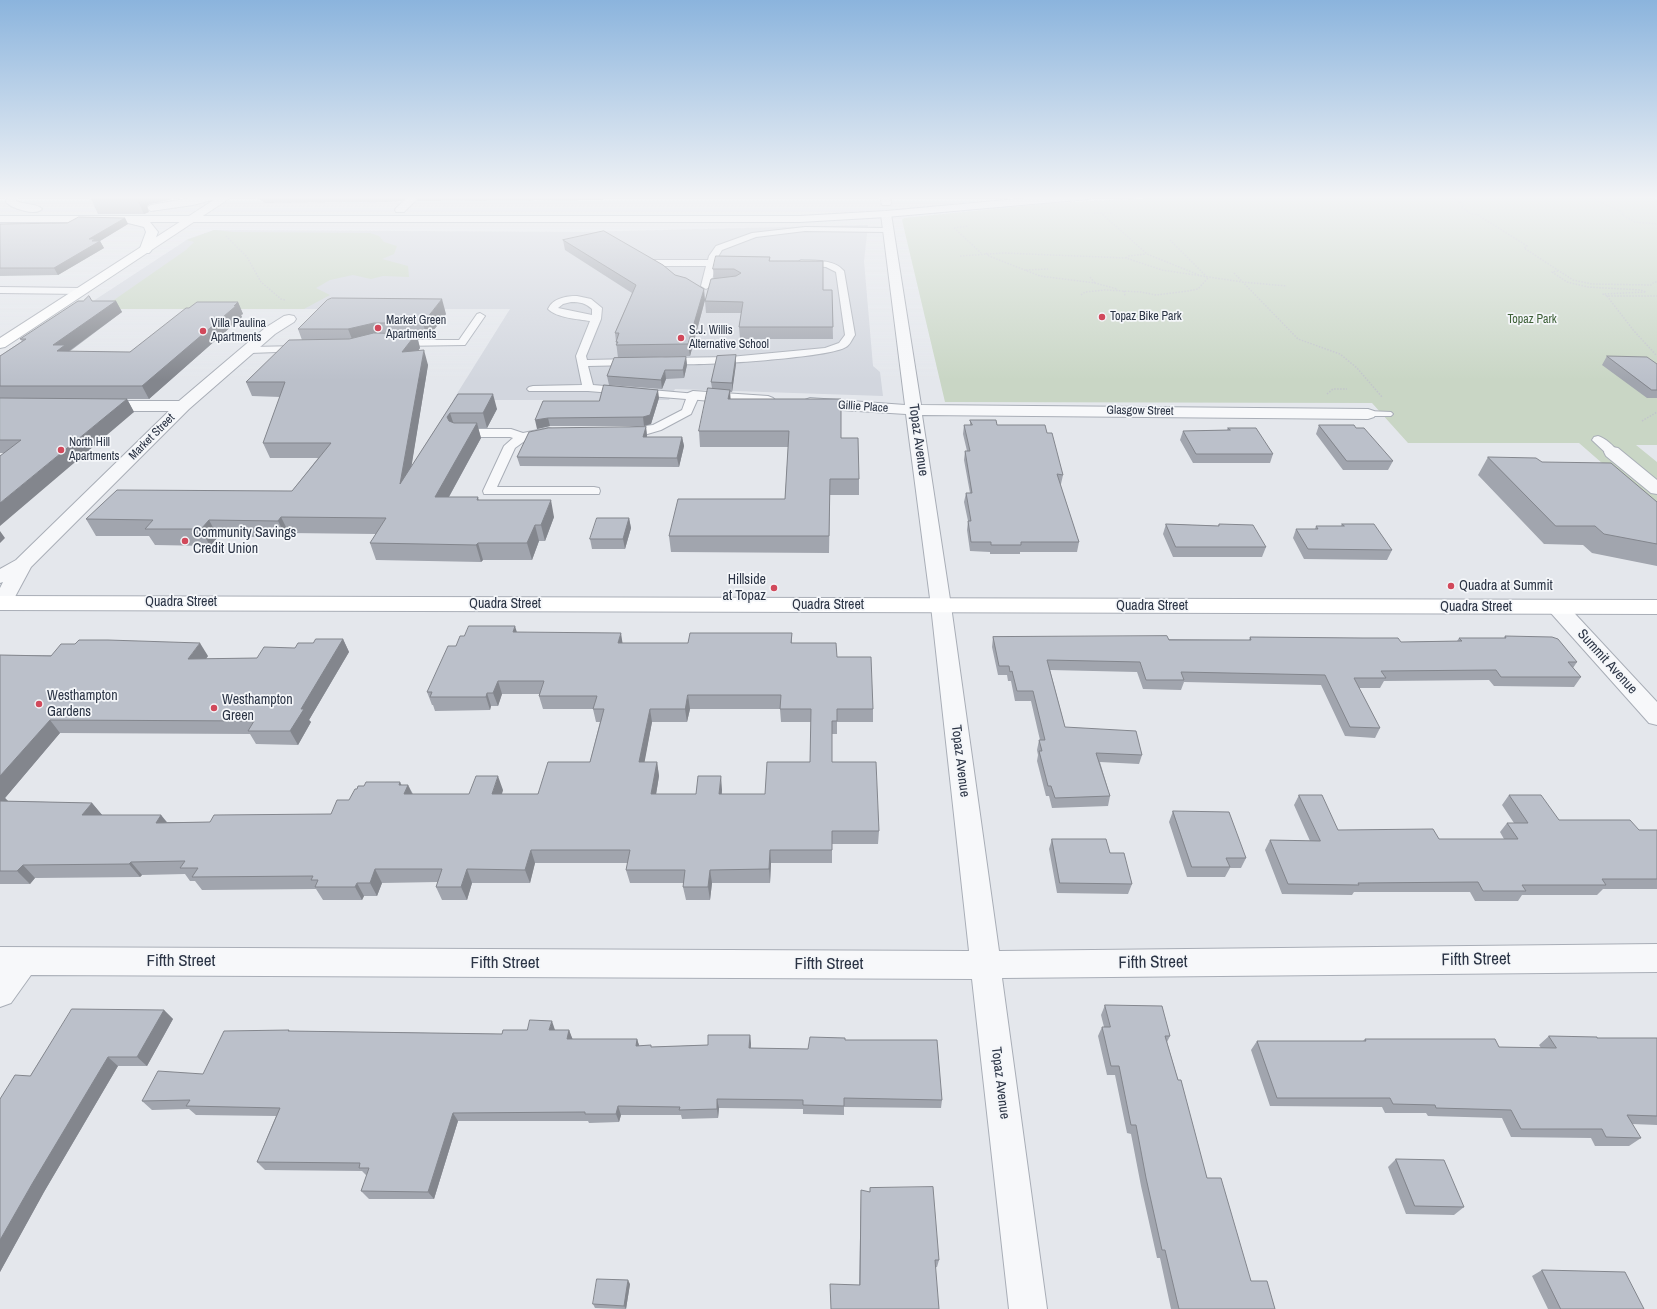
<!DOCTYPE html>
<html>
<head>
<meta charset="utf-8">
<style>
	body { margin:0 }
	canvas { display:block; background:#e4e7ec }
</style>
</head>
<body>
<canvas width="1657" height="1309"></canvas>
<script>
const context = document.querySelector('canvas').getContext('2d');
context.lineJoin = 'round';
function paint(path, color) { context.fillStyle = color; context.fill(path, 'evenodd'); }
function trace(path, color, width, dash) { context.strokeStyle = color; context.lineWidth = width; context.lineCap = dash ? 'butt' : 'round'; context.setLineDash(dash || []); context.stroke(path); }
function label(font, color, halo, rows, align = 'center') {
  context.font = font + ' "Archivo Narrow",sans-serif'; context.lineWidth = 3.5; context.setLineDash([]); context.textBaseline = 'middle'; context.strokeStyle = halo; context.fillStyle = color; for (const [text, x, y, turn = 0] of rows) {
    context.save(); context.translate(x, y); context.rotate((+turn || 0) * Math.PI / 180); context.textAlign = isNaN(turn) ? turn : align; if (halo) context.strokeText(text, 0, 0); context.fillText(text, 0, 0); context.restore();
  }
}
paint(new Path2D(`
	M 868,225 L 864,261 L 873,366 L 880,372 L 883,396 L 675,389 L 669,400 L 453,400 L 510,309 L 81,309 L 188,239 L 214,230 L 581,232 Z`), '#d2d6de');
paint(new Path2D(`
	M 1191,196 L 1648,196 L 1657,199 L 1657,445 L 1636,445 L 1657,462 L 1657,511 L 1579,443 L 1408,443 L 1372,403 L 945,402 L 902,220 L 904,218 L 1052,203 Z
	M 214,230 L 233,232 L 370,233 L 379,236 L 384,242 L 397,246 L 394,254 L 382,259 L 408,266 L 409,277 L 383,276 L 371,279 L 353,275 L 330,280 L 316,288 L 330,295 L 304,309 L 101,309 L 186,250 L 194,242 L 187,240 Z`), '#c9d6c5');
const lane = new Path2D(`
	M 805,227 L 888,228 L 892,230 L 888,232 L 805,231 L 756,237 L 722,250 L 716,260 L 736,260 L 740,263 L 736,266 L 715,266 L 711,286 L 706,289 L 701,286 L 706,266 L 651,266 L 647,263 L 651,260 L 708,260 L 709,256 L 716,246 L 752,233 Z
	M 801,260 C 815,261 834,259 844,271 L 855,335 C 852,339 850,345 846,347 C 830,358 683,368 662,363 L 661,361 L 662,359 L 666,358 L 730,357 L 825,348 L 839,343 L 845,335 L 836,272 L 826,267 L 798,265 L 797,263 Z
	M 0,287 L 81,288 L 86,291 L 81,294 L 0,293 Z
	M 577,296 L 591,299 L 602,308 L 601,319 L 586,356 L 587,360 L 633,359 L 638,362 L 633,365 L 588,366 L 593,385 L 697,394 L 699,396 L 691,414 L 661,430 L 644,435 L 621,435 L 619,432 L 621,429 L 653,425 L 682,410 L 686,399 L 588,391 L 529,391 L 527,389 L 529,387 L 533,386 L 582,385 L 576,356 L 590,321 C 578,319 557,318 548,309 C 553,298 566,296 577,296 ZM 571,302 C 580,302 586,303 592,309 L 592,315 L 558,308 L 563,304 Z
	M 480,313 L 485,316 L 465,345 L 399,346 L 394,343 L 399,340 L 459,340 L 477,314 Z
	M 300,346 L 304,347 L 305,349 L 304,351 L 250,353 L 245,350 L 250,347 Z
	M 1368,411 L 1391,412 L 1393,414 L 1391,416 L 1364,416 L 1362,414 L 1364,412 Z
	M 548,428 L 552,429 L 554,432 L 552,435 L 526,440 L 515,448 L 497,487 L 594,487 L 599,488 L 600,491 L 599,494 L 484,494 L 483,491 L 504,446 L 513,438 L 510,437 L 459,437 L 455,436 L 453,433 L 455,430 L 459,429 L 511,429 L 523,433 Z
	M 1598,436 C 1605,438 1614,446 1618,452 L 1616,455 L 1608,455 L 1592,440 L 1594,437 Z`);
const street = new Path2D(`
	M 409,196 L 420,196 L 404,212 L 396,212 L 395,210 L 396,208 Z
	M 886,211 L 891,214 L 921,405 L 1368,409 L 1374,411 L 1376,414 L 1374,417 L 1368,419 L 922,415 L 951,606 L 999,951 L 1657,944 L 1657,972 L 1002,978 L 1047,1309 L 1009,1309 L 972,979 L 31,975 L 11,1003 L 0,1007 L 0,947 L 969,951 L 931,606 L 906,414 L 810,408 L 805,406 L 802,403 L 805,400 L 810,398 L 905,405 L 881,214 Z
	M 289,315 L 294,316 L 296,319 L 294,322 L 275,334 L 189,409 L 31,567 L 9,608 L 0,609 L 0,588 L 3,582 L 0,583 L 0,569 L 16,560 L 169,411 L 101,411 L 95,409 L 93,406 L 95,403 L 101,401 L 179,401 L 265,328 L 284,316 Z
	M 693,391 L 768,396 L 773,398 L 776,401 L 773,404 L 768,406 L 688,399 L 685,396 L 688,393 Z
	M 1612,447 L 1618,448 L 1657,480 L 1657,494 L 1651,493 L 1606,456 L 1604,452 L 1606,448 Z
	M 1557,600 L 1564,602 L 1657,702 L 1657,725 L 1649,723 L 1550,612 L 1547,607 L 1550,602 Z`);
const secondary = new Path2D(`
	M 220,196 L 233,196 L 5,347 L 0,348 L 0,338 Z
	M 880,196 L 890,196 L 891,203 L 890,205 L 882,205 Z
	M 0,596 L 1657,600 L 1657,614 L 0,610 Z`);
const primary = new Path2D(`
	M 7,196 L 17,196 L 16,201 C 24,205 37,203 42,209 C 36,216 12,209 6,202 Z
	M 202,196 L 220,196 L 219,198 L 193,205 L 151,211 L 146,208 L 151,205 Z
	M 1050,196 L 1094,196 L 1089,199 L 886,217 L 800,222 L 150,222 L 158,232 L 151,251 L 149,253 L 141,253 L 139,251 L 146,232 L 144,227 L 124,222 L 0,222 L 0,216 L 800,216 L 886,211 Z`);
trace(lane, '#a9aeb7', 2);
trace(street, '#a9aeb7', 2);
trace(secondary, '#a9aeb7', 2);
trace(primary, '#a3abb8', 2);
trace(new Path2D(`
	M 1450,196 L 1464,205 L 1461,207 L 1470,213 L 1478,215 L 1527,246 L 1524,248 L 1573,280 L 1592,284 L 1651,285 L 1654,282 L 1657,282
	M 1587,196 L 1624,213 L 1622,215 L 1635,222 L 1657,224
	M 1094,213 L 1101,213 L 1147,254 L 1199,275
	M 1101,213 L 1113,213
	M 954,228 L 968,226
	M 954,228 L 981,253
	M 226,236 L 247,257 L 261,282 L 281,299 L 285,300
	M 986,253 L 989,256 L 1040,276 L 1095,283 L 1117,289 L 1117,291
	M 960,256 L 1004,253 L 1126,258 L 1162,270 L 1242,282 L 1287,286
	M 1126,258 L 1128,256 L 1146,254
	M 1026,270 L 1048,269
	M 1558,271 L 1552,272 L 1567,282 L 1588,287 L 1641,290 L 1646,292 L 1603,294 L 1607,296 L 1657,296
	M 1234,273 L 1298,339 L 1340,354 L 1357,368 L 1382,397
	M 1090,277 L 1095,283
	M 1124,291 L 1125,296
	M 1081,295 L 1085,292 L 1105,290 L 1141,292 L 1156,295 L 1188,291 L 1198,289 L 1208,278 L 1170,240
	M 1607,296 L 1634,331 L 1657,356
	M 1327,394 L 1333,389 L 1347,389
	M 1642,421 L 1657,412`), '#c2c5cb', 1.5, [1.5, 1.5]);
paint(lane, '#f7f8fa');
paint(street, '#f7f8fa');
paint(secondary, '#fff');
paint(primary, '#fff');
paint(new Path2D(`
	M 96,196 L 168,200 L 150,204 L 147,206 L 149,212 L 144,214 L 98,214 L 91,199 Z
	M 253,196 L 407,196 L 402,201 L 382,202 L 265,203 Z
	M 416,196 L 605,196 L 603,200 L 417,201 Z
	M 125,218 L 128,224 L 100,241 L 104,248 L 58,275 L 0,276 L 0,224 L 67,223 Z
	M 563,240 L 705,300 L 690,356 L 618,358 L 615,333 L 632,293 L 565,250 Z
	M 770,257 L 770,261 L 823,290 L 832,290 L 833,339 L 740,339 L 739,327 L 741,313 L 706,313 L 705,301 L 714,278 L 713,269 Z
	M 92,301 L 116,301 L 122,312 L 69,352 L 130,352 L 238,302 L 243,314 L 241,315 L 242,317 L 149,399 L 127,399 L 134,412 L 4,453 L 0,453 L 0,356 L 22,341 L 20,339 Z
	M 446,314 L 427,339 L 418,339 L 420,348 L 418,351 L 428,365 L 411,467 L 458,394 L 497,409 L 487,428 L 478,428 L 481,438 L 449,497 L 478,497 L 479,500 L 554,517 L 545,541 L 539,541 L 532,560 L 483,560 L 481,562 L 376,560 L 370,543 L 376,534 L 289,533 L 286,537 L 218,537 L 210,546 L 155,545 L 149,536 L 96,536 L 86,519 L 292,491 L 318,458 L 270,458 L 263,443 L 280,397 L 252,396 L 246,382 L 302,340 L 298,329 Z
	M 736,355 L 736,364 L 732,392 L 730,392 L 730,399 L 841,438 L 859,479 L 859,495 L 830,495 L 829,553 L 671,552 L 669,536 L 785,499 L 788,447 L 700,447 L 699,431 L 712,388 L 711,382 Z
	M 1607,356 L 1657,364 L 1657,398 L 1647,398 L 1602,365 Z
	M 686,357 L 687,365 L 684,378 L 666,379 L 662,389 L 609,385 L 607,376 Z
	M 659,398 L 651,424 L 644,426 L 550,426 L 537,429 L 543,401 L 599,401 Z
	M 970,420 L 997,425 L 1063,475 L 1061,484 L 1060,484 L 1079,542 L 1077,552 L 1020,552 L 1020,554 L 990,554 L 990,552 L 970,551 L 967,530 L 968,521 L 964,502 L 966,493 L 970,493 L 964,460 L 965,451 L 967,451 L 963,434 L 964,425 L 970,425 Z
	M 1319,425 L 1356,428 L 1393,461 L 1388,470 L 1343,470 L 1316,434 Z
	M 646,427 L 647,437 L 682,437 L 684,446 L 679,467 L 520,466 L 517,457 Z
	M 1228,428 L 1273,454 L 1270,463 L 1193,463 L 1180,440 L 1183,431 L 1227,430 Z
	M 1488,457 L 1542,462 L 1657,502 L 1657,566 L 1592,553 L 1583,545 L 1544,544 L 1478,475 Z
	M 629,518 L 631,528 L 625,549 L 592,549 L 590,539 Z
	M 1166,524 L 1218,526 L 1219,524 L 1266,547 L 1262,557 L 1173,557 L 1163,534 Z
	M 1342,524 L 1392,550 L 1387,560 L 1304,559 L 1293,538 L 1296,529 L 1315,529 L 1316,526 L 1341,526 Z
	M 517,632 L 623,643 L 688,643 L 792,633 L 792,643 L 837,657 L 873,709 L 873,722 L 837,722 L 837,734 L 832,734 L 832,762 L 879,831 L 878,844 L 832,844 L 832,863 L 771,863 L 770,883 L 712,883 L 710,900 L 686,900 L 683,887 L 684,883 L 630,883 L 626,870 L 628,863 L 535,863 L 530,883 L 472,883 L 467,900 L 442,900 L 436,887 L 438,882 L 382,883 L 377,896 L 364,896 L 362,900 L 323,900 L 316,889 L 202,890 L 195,881 L 190,881 L 185,874 L 142,875 L 140,877 L 35,878 L 30,884 L 0,884 L 0,655 L 208,656 L 206,659 L 257,658 L 295,648 L 313,643 L 343,639 L 349,652 L 309,720 L 311,722 L 298,745 L 256,744 L 250,734 L 60,733 L 5,798 L 8,801 L 92,803 L 102,815 L 161,815 L 167,822 L 210,822 L 331,814 L 349,800 L 402,785 L 408,785 L 413,794 L 469,794 L 503,790 L 502,794 L 538,794 L 590,762 L 600,722 L 596,722 L 593,709 L 543,709 L 539,696 L 539,694 L 502,694 L 498,706 L 491,706 L 490,710 L 435,711 L 433,705 L 432,705 L 427,692 L 456,646 ZM 690,709 L 780,709 L 781,722 L 811,722 L 810,762 L 765,794 L 722,794 L 722,790 L 696,794 L 656,794 L 659,776 L 657,762 L 644,762 L 652,722 L 687,722 Z
	M 1505,636 L 1577,662 L 1573,668 L 1581,677 L 1574,687 L 1494,686 L 1489,680 L 1384,681 L 1380,688 L 1359,688 L 1380,728 L 1375,738 L 1345,736 L 1321,685 L 1184,682 L 1181,690 L 1143,689 L 1137,672 L 1050,670 L 1065,727 L 1142,755 L 1139,764 L 1100,762 L 1110,796 L 1108,806 L 1052,808 L 1049,796 L 1046,796 L 1037,761 L 1038,755 L 1037,750 L 1039,740 L 1040,740 L 1031,701 L 1015,701 L 1011,681 L 1008,681 L 1007,675 L 998,675 L 992,647 L 993,637 L 1249,640 L 1250,637 L 1401,642 L 1457,641 L 1459,638 L 1504,638 Z
	M 1299,795 L 1338,830 L 1439,839 L 1504,839 L 1500,832 L 1507,823 L 1514,823 L 1502,805 L 1509,795 L 1559,820 L 1639,830 L 1657,830 L 1657,889 L 1603,889 L 1597,895 L 1522,895 L 1518,901 L 1475,901 L 1470,892 L 1354,892 L 1352,895 L 1282,894 L 1265,850 L 1270,840 L 1310,841 L 1294,805 Z
	M 1173,811 L 1246,858 L 1241,868 L 1230,868 L 1225,877 L 1187,877 L 1169,822 Z
	M 1052,839 L 1110,853 L 1132,884 L 1128,894 L 1057,893 L 1049,849 Z
	M 1105,1005 L 1170,1036 L 1167,1042 L 1178,1080 L 1207,1178 L 1251,1281 L 1275,1309 L 1171,1309 L 1160,1258 L 1157,1258 L 1141,1186 L 1131,1134 L 1127,1133 L 1115,1075 L 1107,1075 L 1098,1036 L 1102,1027 L 1104,1027 L 1101,1015 Z
	M 164,1010 L 173,1019 L 147,1066 L 118,1066 L 44,1192 L 0,1272 L 0,1099 L 30,1076 Z
	M 289,1030 L 290,1031 L 502,1034 L 555,1030 L 569,1030 L 572,1039 L 637,1039 L 639,1046 L 651,1045 L 651,1047 L 708,1045 L 750,1035 L 751,1048 L 808,1049 L 845,1040 L 942,1100 L 941,1108 L 844,1107 L 844,1115 L 803,1114 L 803,1109 L 719,1108 L 718,1118 L 682,1119 L 681,1115 L 621,1115 L 619,1122 L 589,1123 L 588,1121 L 458,1121 L 434,1199 L 369,1199 L 361,1191 L 367,1176 L 362,1171 L 265,1170 L 257,1162 L 276,1116 L 196,1115 L 189,1109 L 152,1110 L 142,1101 L 203,1074 Z
	M 1549,1036 L 1597,1038 L 1657,1038 L 1657,1125 L 1632,1124 L 1641,1138 L 1629,1146 L 1595,1146 L 1591,1138 L 1511,1137 L 1502,1118 L 1428,1116 L 1426,1113 L 1385,1113 L 1382,1107 L 1270,1106 L 1251,1050 L 1257,1041 L 1363,1041 L 1365,1039 L 1499,1047 L 1541,1048 L 1539,1045 Z
	M 1396,1159 L 1464,1207 L 1454,1215 L 1406,1214 L 1388,1167 Z
	M 861,1190 L 939,1260 L 937,1267 L 859,1285 Z
	M 1542,1270 L 1644,1309 L 1548,1309 L 1532,1276 Z
	M 630,1284 L 626,1309 L 595,1308 L 593,1304 Z`), '#a1a5ae');
paint(new Path2D(`
	M 140,196 L 179,196 L 168,200 L 150,204 L 147,206 L 149,212 L 144,214 L 137,199 Z
	M 381,196 L 407,196 L 402,201 L 382,202 Z
	M 125,218 L 128,224 L 100,241 L 104,248 L 58,275 L 54,268 L 89,239 Z
	M 704,289 L 705,300 L 690,356 L 688,344 Z
	M 442,299 L 446,314 L 427,339 L 423,323 Z
	M 116,301 L 122,312 L 69,351 L 72,358 L 64,364 L 53,345 Z
	M 238,302 L 243,314 L 241,315 L 242,317 L 149,399 L 142,386 Z
	M 374,323 L 379,338 L 354,344 L 348,329 Z
	M 416,334 L 420,348 L 406,367 L 402,352 Z
	M 424,350 L 428,365 L 406,500 L 400,484 Z
	M 736,355 L 736,364 L 732,392 L 732,383 Z
	M 686,357 L 687,365 L 684,378 L 683,370 Z
	M 665,370 L 666,379 L 662,389 L 661,380 Z
	M 658,390 L 659,398 L 651,424 L 644,426 L 643,417 Z
	M 730,390 L 731,405 L 728,399 Z
	M 493,394 L 497,409 L 487,428 L 483,413 Z
	M 127,399 L 134,412 L 0,526 L 0,503 Z
	M 450,413 L 455,428 L 452,432 L 447,417 Z
	M 548,418 L 550,426 L 537,429 L 535,420 Z
	M 477,423 L 481,438 L 440,513 L 435,497 Z
	M 646,427 L 647,436 L 644,446 L 643,437 Z
	M 682,437 L 684,446 L 679,467 L 677,458 Z
	M 551,500 L 554,517 L 545,541 L 541,525 Z
	M 281,517 L 289,533 L 286,537 L 278,521 Z
	M 629,518 L 631,528 L 625,549 L 623,539 Z
	M 209,520 L 218,537 L 210,546 L 201,529 Z
	M 535,525 L 539,541 L 532,560 L 527,543 Z
	M 0,531 L 5,538 L 0,543 Z
	M 478,543 L 483,560 L 481,562 L 476,545 Z
	M 515,626 L 519,639 L 513,632 Z
	M 621,633 L 623,646 L 618,643 Z
	M 343,639 L 349,652 L 309,720 L 311,722 L 298,745 L 290,731 L 301,709 Z
	M 200,643 L 208,656 L 196,672 L 188,659 Z
	M 498,681 L 502,694 L 498,706 L 493,693 Z
	M 487,693 L 491,706 L 490,710 L 486,697 Z
	M 688,695 L 690,709 L 687,722 L 685,709 Z
	M 650,709 L 652,722 L 642,776 L 639,762 Z
	M 50,720 L 60,733 L 5,798 L 10,803 L 0,814 L 0,776 Z
	M 657,762 L 659,776 L 654,807 L 651,794 Z
	M 498,776 L 503,790 L 497,808 L 492,794 Z
	M 721,776 L 722,790 L 720,807 L 719,794 Z
	M 400,782 L 405,792 L 408,785 L 414,798 L 406,797 L 399,785 Z
	M 92,803 L 103,816 L 82,815 Z
	M 161,815 L 171,828 L 156,823 Z
	M 531,850 L 535,863 L 530,883 L 525,870 Z
	M 770,850 L 771,863 L 770,883 L 769,869 Z
	M 131,862 L 142,875 L 140,877 L 129,864 Z
	M 23,865 L 35,878 L 30,884 L 17,871 Z
	M 375,869 L 382,883 L 377,896 L 370,883 Z
	M 467,869 L 472,883 L 467,900 L 461,887 Z
	M 710,870 L 712,883 L 710,900 L 708,887 Z
	M 357,883 L 364,896 L 362,900 L 355,887 Z
	M 164,1010 L 173,1019 L 147,1066 L 137,1057 Z
	M 552,1021 L 555,1030 L 549,1030 Z
	M 569,1030 L 573,1040 L 567,1039 Z
	M 750,1035 L 751,1044 L 750,1057 L 749,1048 Z
	M 637,1039 L 640,1048 L 636,1046 Z
	M 108,1057 L 118,1066 L 44,1192 L 0,1272 L 0,1240 L 32,1184 Z
	M 717,1099 L 719,1108 L 718,1118 L 717,1109 Z
	M 618,1106 L 621,1115 L 619,1122 L 616,1114 Z
	M 453,1113 L 458,1121 L 434,1199 L 428,1192 Z
	M 628,1280 L 630,1284 L 626,1309 L 624,1306 Z`), '#83868d');
const building = new Path2D(`
	M 96,196 L 142,196 L 137,199 L 91,199 Z
	M 79,217 L 125,218 L 89,239 L 95,239 L 92,241 L 100,241 L 54,268 L 0,268 L 0,224 L 67,223 Z
	M 604,231 L 663,265 L 675,275 L 686,278 L 704,289 L 688,344 L 616,345 L 618,342 L 616,342 L 619,333 L 615,333 L 636,285 L 563,240 Z
	M 716,256 L 770,257 L 769,261 L 823,261 L 823,290 L 832,290 L 833,327 L 739,327 L 743,302 L 705,301 L 711,279 L 736,276 L 741,273 L 734,269 L 713,269 Z
	M 89,296 L 92,301 L 116,301 L 53,345 L 65,345 L 57,351 L 130,352 L 186,308 L 189,308 L 197,302 L 238,302 L 234,306 L 237,305 L 142,386 L 0,386 L 0,356 L 26,339 L 20,339 L 78,301 L 83,301 Z
	M 332,298 L 442,299 L 423,323 L 374,323 L 348,329 L 298,329 L 327,300 Z
	M 374,333 L 416,334 L 402,352 L 424,350 L 400,484 L 458,394 L 493,394 L 483,413 L 450,413 L 447,417 L 449,421 L 454,423 L 477,423 L 435,497 L 478,497 L 477,500 L 551,500 L 541,525 L 535,525 L 527,543 L 478,543 L 476,545 L 370,543 L 386,518 L 281,517 L 278,521 L 209,520 L 201,529 L 145,529 L 153,520 L 86,519 L 117,490 L 292,491 L 331,443 L 263,443 L 285,382 L 246,382 L 289,340 L 349,339 Z
	M 736,355 L 732,383 L 711,382 L 717,356 Z
	M 1607,356 L 1647,357 L 1657,364 L 1657,390 L 1652,390 Z
	M 686,357 L 683,370 L 665,370 L 661,380 L 607,376 L 614,358 Z
	M 604,385 L 658,390 L 650,415 L 643,417 L 548,418 L 535,420 L 543,401 L 599,401 Z
	M 708,388 L 730,390 L 728,399 L 841,399 L 841,438 L 858,438 L 859,479 L 830,479 L 829,536 L 669,536 L 678,499 L 785,499 L 789,431 L 699,431 Z
	M 0,398 L 127,399 L 0,503 L 0,456 L 21,440 L 0,440 Z
	M 970,420 L 996,420 L 997,425 L 1045,425 L 1047,433 L 1052,433 L 1063,475 L 1057,474 L 1079,542 L 1021,542 L 1021,545 L 991,545 L 991,542 L 971,542 L 968,521 L 971,521 L 966,493 L 972,493 L 965,451 L 970,451 L 964,425 L 972,425 Z
	M 1319,425 L 1354,425 L 1356,428 L 1364,428 L 1393,461 L 1347,461 Z
	M 646,427 L 643,437 L 682,437 L 677,458 L 517,457 L 529,432 L 548,428 Z
	M 1228,428 L 1256,428 L 1273,454 L 1196,454 L 1183,431 L 1230,430 Z
	M 1488,457 L 1536,458 L 1542,462 L 1611,463 L 1657,502 L 1657,544 L 1604,534 L 1595,526 L 1556,526 Z
	M 597,518 L 629,518 L 623,539 L 590,539 Z
	M 1166,524 L 1219,526 L 1219,524 L 1253,525 L 1266,547 L 1176,547 Z
	M 1342,524 L 1374,524 L 1392,550 L 1308,549 L 1296,529 L 1318,529 L 1316,526 L 1344,526 Z
	M 469,626 L 515,626 L 513,632 L 621,633 L 618,643 L 688,643 L 690,633 L 792,633 L 791,643 L 836,643 L 837,657 L 871,657 L 873,709 L 837,709 L 837,721 L 832,721 L 832,762 L 876,762 L 879,831 L 832,831 L 832,850 L 770,850 L 769,869 L 710,870 L 708,887 L 683,887 L 685,870 L 626,870 L 630,850 L 531,850 L 525,870 L 467,869 L 461,887 L 436,887 L 442,869 L 375,869 L 370,883 L 357,883 L 355,887 L 315,887 L 318,880 L 311,880 L 313,876 L 192,877 L 198,868 L 180,868 L 185,861 L 131,862 L 129,864 L 23,865 L 17,871 L 0,871 L 0,801 L 92,803 L 82,815 L 161,815 L 156,823 L 210,822 L 214,815 L 331,814 L 337,800 L 349,800 L 355,789 L 357,789 L 358,786 L 364,786 L 366,782 L 400,782 L 399,785 L 408,785 L 404,794 L 469,794 L 476,776 L 498,776 L 492,794 L 538,794 L 548,762 L 590,762 L 604,709 L 593,709 L 597,696 L 539,696 L 544,681 L 498,681 L 493,693 L 487,693 L 486,697 L 430,697 L 432,692 L 427,692 L 448,646 L 456,646 L 460,636 L 464,636 ZM 688,695 L 781,695 L 780,709 L 811,709 L 810,762 L 767,762 L 765,794 L 719,794 L 721,776 L 698,776 L 696,794 L 651,794 L 657,762 L 639,762 L 650,709 L 685,709 Z
	M 1167,636 L 1169,640 L 1251,640 L 1250,637 L 1363,638 L 1398,638 L 1401,642 L 1462,641 L 1459,638 L 1506,638 L 1505,636 L 1552,637 L 1558,639 L 1577,662 L 1568,662 L 1581,677 L 1501,677 L 1496,670 L 1381,671 L 1386,678 L 1354,678 L 1380,728 L 1350,727 L 1325,675 L 1181,672 L 1184,680 L 1146,680 L 1140,662 L 1047,660 L 1065,727 L 1136,731 L 1142,755 L 1096,753 L 1110,796 L 1055,798 L 1051,786 L 1048,786 L 1039,751 L 1042,751 L 1039,740 L 1045,740 L 1033,691 L 1017,691 L 1012,671 L 1010,672 L 1009,666 L 999,666 L 993,637 Z
	M 316,639 L 343,639 L 301,709 L 304,709 L 290,731 L 248,731 L 254,721 L 50,720 L 0,776 L 0,655 L 51,656 L 61,644 L 75,644 L 79,640 L 108,640 L 200,643 L 188,659 L 257,658 L 264,647 L 295,648 L 298,643 L 313,643 Z
	M 1299,795 L 1322,795 L 1338,830 L 1433,829 L 1439,839 L 1518,839 L 1507,823 L 1528,823 L 1509,795 L 1541,795 L 1559,820 L 1630,820 L 1639,830 L 1657,830 L 1657,879 L 1602,879 L 1606,885 L 1522,885 L 1526,891 L 1483,891 L 1478,882 L 1358,883 L 1359,885 L 1288,884 L 1270,840 L 1320,841 Z
	M 1173,811 L 1229,812 L 1246,858 L 1226,858 L 1230,867 L 1192,867 Z
	M 1052,839 L 1106,839 L 1110,853 L 1124,853 L 1132,884 L 1060,883 Z
	M 1105,1005 L 1162,1006 L 1170,1036 L 1165,1036 L 1178,1080 L 1181,1080 L 1207,1178 L 1221,1178 L 1251,1281 L 1267,1281 L 1275,1309 L 1179,1309 L 1165,1250 L 1162,1250 L 1146,1178 L 1136,1125 L 1131,1125 L 1119,1066 L 1111,1066 L 1102,1027 L 1110,1027 Z
	M 72,1009 L 164,1010 L 137,1057 L 108,1057 L 32,1184 L 0,1240 L 0,1099 L 15,1075 L 30,1076 Z
	M 530,1020 L 552,1021 L 549,1030 L 569,1030 L 567,1039 L 637,1039 L 636,1046 L 651,1045 L 651,1047 L 708,1045 L 708,1035 L 750,1035 L 749,1048 L 808,1049 L 810,1037 L 845,1038 L 845,1040 L 937,1040 L 942,1100 L 844,1098 L 844,1106 L 803,1105 L 803,1100 L 717,1099 L 717,1109 L 679,1110 L 680,1107 L 618,1106 L 616,1114 L 585,1114 L 585,1112 L 453,1113 L 428,1192 L 361,1191 L 369,1168 L 359,1168 L 360,1163 L 257,1162 L 280,1108 L 186,1106 L 190,1100 L 142,1101 L 158,1071 L 203,1074 L 224,1031 L 289,1030 L 288,1031 L 502,1034 L 503,1030 L 527,1030 Z
	M 1549,1036 L 1597,1037 L 1597,1038 L 1657,1038 L 1657,1116 L 1627,1115 L 1641,1138 L 1606,1137 L 1602,1129 L 1521,1129 L 1511,1110 L 1436,1108 L 1435,1105 L 1393,1104 L 1390,1098 L 1277,1098 L 1257,1041 L 1366,1041 L 1365,1039 L 1495,1039 L 1499,1047 L 1556,1048 Z
	M 1396,1159 L 1444,1160 L 1464,1207 L 1415,1206 Z
	M 933,1187 L 939,1260 L 935,1260 L 939,1309 L 831,1309 L 830,1284 L 860,1285 L 861,1190 L 870,1192 L 870,1188 Z
	M 1542,1270 L 1625,1272 L 1644,1309 L 1561,1309 Z
	M 597,1279 L 628,1280 L 624,1306 L 593,1304 Z`);
paint(building, '#bbc0ca');
trace(building, '#83868d', 1);
const sky = context.createLinearGradient(0, 0, 0, 380);
sky.addColorStop(0, '#8bb4dd');
sky.addColorStop(0.52, '#f3f4f6');
sky.addColorStop(1, '#f3f4f600');
context.fillStyle = sky;
context.fillRect(0, 0, 1657, 380);
for (const [x, y, r, color] of [
	[1102,317,4,"#d1495b"],
	[378,328,4,"#d1495b"],
	[203,331,4,"#d1495b"],
	[681,338,4,"#d1495b"],
	[61,450,4,"#d1495b"],
	[185,541,4,"#d1495b"],
	[1451,586,4,"#d1495b"],
	[774,588,4,"#d1495b"],
	[39,704,4,"#d1495b"],
	[214,708,4,"#d1495b"]
]) { const dot = new Path2D(); dot.arc(x, y, r, 0, 2 * Math.PI); context.fillStyle = color; context.fill(dot); trace(dot, '#f4f6f9', 1.5); }
label('12px', '#2b3445', '#f4f6f9', [
	["Topaz Bike Park",1110,317],
	["Market Green",386,321],
	["Apartments",386,335],
	["Villa Paulina",211,324],
	["Apartments",211,338],
	["S.J. Willis",689,331],
	["Alternative School",689,345],
	["North Hill",69,443],
	["Apartments",69,457]
], 'left');
label('12px', '#3f6138', '#f4f6f9', [
	["Topaz Park",1532,320]
]);
label('12px', '#2b3445', '#f4f6f9', [
	["Gillie Place",863,407,4],
	["Glasgow Street",1140,411,1],
	["Market Street",152,437,-45]
]);
label('14px', '#2b3445', '#f4f6f9', [
	["Topaz Avenue",918,440,82],
	["Quadra Street",181,602],
	["Quadra Street",505,604],
	["Quadra Street",828,605],
	["Quadra Street",1152,606],
	["Quadra Street",1476,607],
	["Summit Avenue",1607,662,48],
	["Topaz Avenue",960,761,83],
	["Topaz Avenue",1000,1083,83]
]);
label('14px', '#2b3445', '#f4f6f9', [
	["Community Savings",193,533],
	["Credit Union",193,549],
	["Hillside",766,580,"right"],
	["at Topaz",766,596,"right"],
	["Quadra at Summit",1459,586],
	["Westhampton",47,696],
	["Gardens",47,712],
	["Westhampton",222,700],
	["Green",222,716]
], 'left');
label('17px', '#2b3445', '#f4f6f9', [
	["Fifth Street",1476,960,-1],
	["Fifth Street",181,961],
	["Fifth Street",505,963],
	["Fifth Street",1153,963,-1],
	["Fifth Street",829,964]
]);
</script>
</body>
</html>
